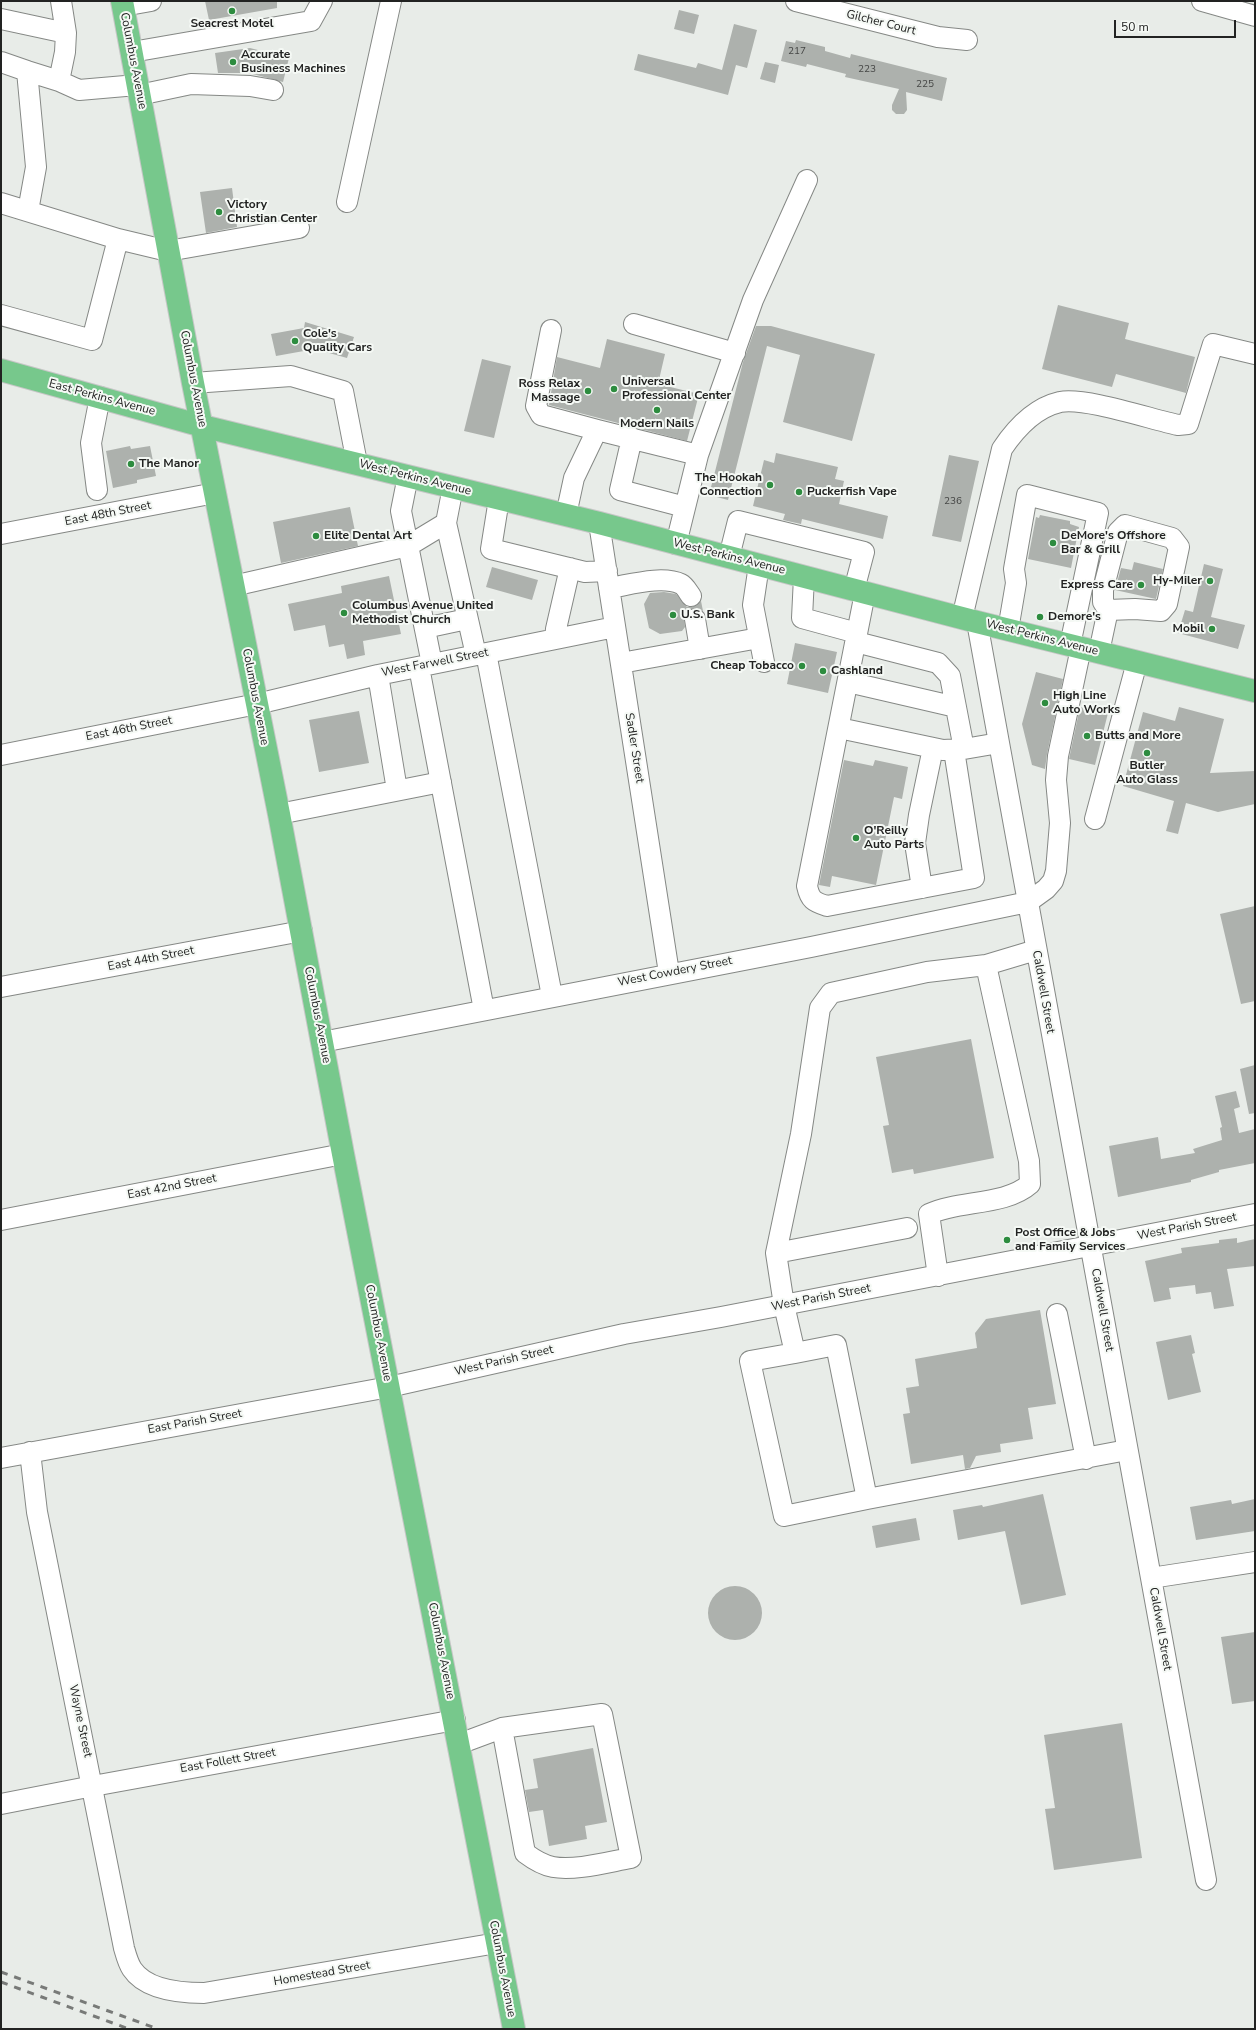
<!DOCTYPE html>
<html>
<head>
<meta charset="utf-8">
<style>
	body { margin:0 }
	#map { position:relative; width:1256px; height:2030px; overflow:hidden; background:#e8ece8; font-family:"Nunito Sans",sans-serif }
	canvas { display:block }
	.frame { position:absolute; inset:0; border:2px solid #222322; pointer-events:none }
	.scale { position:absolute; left:1114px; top:20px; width:122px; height:18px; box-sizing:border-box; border:2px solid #222322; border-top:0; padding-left:5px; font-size:12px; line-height:14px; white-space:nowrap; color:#222322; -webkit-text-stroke:3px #f5f9f5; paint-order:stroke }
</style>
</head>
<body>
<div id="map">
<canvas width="1256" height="2030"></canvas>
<div class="frame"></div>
<div class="scale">50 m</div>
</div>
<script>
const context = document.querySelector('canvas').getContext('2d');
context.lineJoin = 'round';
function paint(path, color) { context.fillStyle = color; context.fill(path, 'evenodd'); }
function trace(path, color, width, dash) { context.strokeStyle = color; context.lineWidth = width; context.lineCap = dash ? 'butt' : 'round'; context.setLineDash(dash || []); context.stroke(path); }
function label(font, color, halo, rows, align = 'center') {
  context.font = font + ' "Nunito Sans",sans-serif'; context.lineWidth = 4; context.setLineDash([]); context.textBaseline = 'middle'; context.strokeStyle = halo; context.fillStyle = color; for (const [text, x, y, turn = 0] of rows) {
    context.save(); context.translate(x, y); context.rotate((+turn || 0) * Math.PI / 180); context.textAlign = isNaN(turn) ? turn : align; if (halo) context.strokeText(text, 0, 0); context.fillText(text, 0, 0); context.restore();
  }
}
paint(new Path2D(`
	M 205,1 L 277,1 L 277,8 L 209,20 Z
	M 679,10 L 699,15 L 694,34 L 674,29 Z
	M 734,24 L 757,30 L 747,68 L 736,65 L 728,95 L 634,70 L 638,54 L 696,68 L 698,63 L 722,70 Z
	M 796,40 L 825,47 L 825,51 L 850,58 L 851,54 L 947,78 L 942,101 L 906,92 L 907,110 L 904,114 L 896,114 L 892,110 L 892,105 L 899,89 L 845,77 L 846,74 L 807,64 L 806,67 L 781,61 L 786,41 L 795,43 Z
	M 250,48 L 289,58 L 283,82 L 249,73 L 218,73 L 215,53 Z
	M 765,62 L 779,65 L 775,83 L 760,79 Z
	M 232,188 L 237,227 L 206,233 L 200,192 Z
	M 1058,305 L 1129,323 L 1125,339 L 1195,357 L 1186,393 L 1116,374 L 1112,387 L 1042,369 Z
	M 305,322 L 354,337 L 347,358 L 315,349 L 276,356 L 271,334 L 304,328 Z
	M 756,326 L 771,326 L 875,354 L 852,441 L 783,422 L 800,355 L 767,346 L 728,500 L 709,495 L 743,362 Z
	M 607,339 L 665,354 L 658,384 L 699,394 L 687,441 L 549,405 L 557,357 L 600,368 Z
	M 482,359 L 511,366 L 494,438 L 464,431 Z
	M 130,446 L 131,449 L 150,446 L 156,476 L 137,480 L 137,483 L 113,488 L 106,451 Z
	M 776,453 L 838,467 L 835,479 L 844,481 L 839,504 L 888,516 L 883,539 L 802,519 L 801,524 L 783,520 L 785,514 L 753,506 L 764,460 L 774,463 Z
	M 949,455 L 979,461 L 961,542 L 932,536 Z
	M 350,507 L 358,546 L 281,563 L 273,522 Z
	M 1040,515 L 1070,521 L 1070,524 L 1079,527 L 1071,568 L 1028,559 L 1036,517 L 1039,518 Z
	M 1134,562 L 1163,569 L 1156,599 L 1115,590 L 1121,568 L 1132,570 Z
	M 1204,564 L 1223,569 L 1211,617 L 1245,625 L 1238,649 L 1178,633 L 1185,610 L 1193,612 Z
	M 492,567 L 538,580 L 532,600 L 486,587 Z
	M 389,576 L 401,634 L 363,641 L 365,655 L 347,659 L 344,644 L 329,647 L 325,625 L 294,631 L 288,604 L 342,593 L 341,586 Z
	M 664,592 L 676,594 L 687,607 L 692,607 L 701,601 L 703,611 L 694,608 L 688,610 L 684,615 L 685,627 L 682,631 L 660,634 L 649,628 L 644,604 L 650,593 Z
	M 795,643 L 837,652 L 828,693 L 787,684 Z
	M 1036,672 L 1063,679 L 1047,754 L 1045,769 L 1032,765 L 1022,724 Z
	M 1080,707 L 1108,713 L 1095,765 L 1069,759 Z
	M 1179,707 L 1224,719 L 1210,773 L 1255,771 L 1255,804 L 1218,812 L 1186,803 L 1178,834 L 1166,831 L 1174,801 L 1123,786 L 1143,712 L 1175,721 Z
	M 359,711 L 369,763 L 319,772 L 309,720 Z
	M 844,760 L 873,766 L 875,760 L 908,767 L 902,799 L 894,797 L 876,885 L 832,876 L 830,887 L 819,885 Z
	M 1255,906 L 1255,1001 L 1241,1004 L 1220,914 Z
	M 971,1039 L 994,1158 L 914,1174 L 913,1169 L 892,1173 L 883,1126 L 889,1125 L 876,1057 Z
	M 1255,1065 L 1255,1113 L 1249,1114 L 1240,1069 Z
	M 1236,1091 L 1240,1107 L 1234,1109 L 1239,1133 L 1255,1129 L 1255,1163 L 1219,1170 L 1219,1172 L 1191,1180 L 1191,1182 L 1118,1197 L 1109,1146 L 1158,1137 L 1161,1159 L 1195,1153 L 1193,1149 L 1222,1140 L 1220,1128 L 1222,1127 L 1215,1096 Z
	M 1237,1238 L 1237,1243 L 1255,1239 L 1255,1266 L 1227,1269 L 1234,1306 L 1214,1309 L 1211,1292 L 1196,1294 L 1195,1285 L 1169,1288 L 1171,1299 L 1154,1302 L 1145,1261 L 1182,1253 L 1181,1248 L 1219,1243 L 1219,1240 Z
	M 1040,1310 L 1056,1404 L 1028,1408 L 1033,1439 L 1000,1444 L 1001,1452 L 976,1456 L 970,1468 L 965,1469 L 963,1455 L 911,1464 L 903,1414 L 910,1413 L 906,1388 L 919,1386 L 915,1359 L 977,1348 L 975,1333 L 986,1319 Z
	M 1191,1335 L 1195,1353 L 1192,1354 L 1201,1392 L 1168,1400 L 1156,1342 Z
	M 1043,1494 L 1066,1595 L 1021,1605 L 1005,1531 L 958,1540 L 953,1510 L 982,1505 L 983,1507 Z
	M 1255,1499 L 1255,1531 L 1196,1540 L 1190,1507 L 1231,1500 L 1232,1504 Z
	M 916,1518 L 920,1540 L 876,1548 L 872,1526 Z
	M708 1613a27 27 0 1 1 54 0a27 27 0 1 1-54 0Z
	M 1255,1632 L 1255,1701 L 1232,1704 L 1221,1637 Z
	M 1122,1723 L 1142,1858 L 1054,1870 L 1045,1809 L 1055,1808 L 1044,1735 Z
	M 593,1748 L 607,1822 L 585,1826 L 587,1839 L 549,1846 L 543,1810 L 529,1812 L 525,1790 L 538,1788 L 533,1759 Z`), '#adb1ad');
const minor = new Path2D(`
	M 796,1 L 938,37 L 967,40
	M 1202,1 L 1255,16
	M 123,6 L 151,1
	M 1,19 L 66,33 L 61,1
	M 132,52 L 311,21 L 322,1
	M 1,62 L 27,71
	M 59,81 L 65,52 L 66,33
	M 139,95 L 191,84 L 250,86 L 273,90
	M 347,202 L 391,1
	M 1,203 L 118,239 L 168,251 L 299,228
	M 28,211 L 36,167 L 27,71 L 59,81 L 79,90 L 137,85
	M 1,315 L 92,340 L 118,239
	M 634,324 L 735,353
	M 551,330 L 536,406 L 541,415 L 597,430
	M 193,383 L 291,376 L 343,391 L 357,463
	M 632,438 L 620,490 L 685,507
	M 408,476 L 401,511 L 432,664
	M 453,487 L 446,523 L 476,655
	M 97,490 L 91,443 L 100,397
	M 499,499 L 491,549 L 585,572 L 607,571
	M 566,515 L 574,478 L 597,430 L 698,455
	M 599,523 L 669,973
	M 1,534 L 215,493
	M 676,544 L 698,455 L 753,300 L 807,180
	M 729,557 L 738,521 L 864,552 L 854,590
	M 759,565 L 753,605 L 764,662
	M 804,577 L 802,618 L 857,633
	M 233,586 L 408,546 L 446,523
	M 609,588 C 629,585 662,575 681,584 C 685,586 688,592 691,596
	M 865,593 L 807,886 C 810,900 814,902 827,906 L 974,878 L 954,750
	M 962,618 L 1002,449 C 1016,428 1034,408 1060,402 C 1085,397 1150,419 1178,425 L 1188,424 L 1213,344 L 1255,354
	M 695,619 L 700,649
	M 977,622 L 1206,1880
	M 425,628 L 467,619
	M 1008,630 L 1016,583 L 1014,569 L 1027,495 L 1098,513 L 1070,645
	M 555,639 L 556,629 L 570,568
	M 856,642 L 938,663 L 950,676 L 964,749
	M 1099,652 L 1108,610 L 1103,602 L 1103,590 L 1118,532 L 1125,525 L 1172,538 L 1179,547 L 1167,604 L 1161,611 L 1135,609 L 1108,610
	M 486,653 L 552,996
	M 621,663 L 759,638
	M 419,667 L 484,1010
	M 378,675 L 397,790
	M 848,682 L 956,707
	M 839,728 L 943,750 L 964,749 L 999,743
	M 1,755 L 257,704 L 378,675 L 615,627
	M 279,814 L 441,782
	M 1095,819 L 1137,662
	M 922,888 L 915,843 L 919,815 L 933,748
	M 1036,950 L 986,965 L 927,972 L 831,993 L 820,1008 L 801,1134 L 776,1253 L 784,1305 L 795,1353 L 836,1345 L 867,1499 L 1127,1450
	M 1,987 L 302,931
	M 322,1042 L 811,947 L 1028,902 L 1046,889 L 1053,881 L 1056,871 L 1060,823 L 1056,780 L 1058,756 L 1081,648
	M 1,1220 L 343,1154
	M 776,1253 L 907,1228
	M 938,1276 L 929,1214 C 959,1200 1005,1206 1030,1184 L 1029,1161 L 986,965
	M 1057,1314 L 1086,1459
	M 795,1353 L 750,1361 L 784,1516 L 867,1499
	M 30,1452 L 37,1512 L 124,1948 C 126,1955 128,1963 132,1969 C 146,1990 181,1993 204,1993 L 497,1943
	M 1,1458 L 389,1387 L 624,1334 L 721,1317 L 1255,1214
	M 1151,1578 L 1255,1562
	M 459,1744 L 502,1728 L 602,1714 L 631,1858 C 608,1862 575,1871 553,1867 C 542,1865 533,1859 525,1853 L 502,1728
	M 1,1804 L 93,1786 L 455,1720`);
const major = new Path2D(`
	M 122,1 L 193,383 L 279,814 L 343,1154 L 514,2029
	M 1,370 L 202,426 L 599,523 L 977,622 L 1255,691`);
trace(minor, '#858885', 22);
trace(major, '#c6c6c6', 24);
trace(minor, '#fff', 20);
trace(major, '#77c88c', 22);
trace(new Path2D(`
	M 1,1972 L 158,2029
	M 1,1982 L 129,2029`), '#787a78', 3, [7, 7]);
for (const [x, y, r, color] of [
	[232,11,4,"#2d8c3f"],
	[233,62,4,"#2d8c3f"],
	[219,212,4,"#2d8c3f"],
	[295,341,4,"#2d8c3f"],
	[614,389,4,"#2d8c3f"],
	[588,391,4,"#2d8c3f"],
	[657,410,4,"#2d8c3f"],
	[131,464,4,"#2d8c3f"],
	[770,485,4,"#2d8c3f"],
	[799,492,4,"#2d8c3f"],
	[316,536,4,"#2d8c3f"],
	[1053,543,4,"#2d8c3f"],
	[1210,581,4,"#2d8c3f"],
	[1141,585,4,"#2d8c3f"],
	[344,613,4,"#2d8c3f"],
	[673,615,4,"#2d8c3f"],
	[1040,617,4,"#2d8c3f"],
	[1212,629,4,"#2d8c3f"],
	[802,666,4,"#2d8c3f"],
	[823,671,4,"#2d8c3f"],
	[1045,703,4,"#2d8c3f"],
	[1087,736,4,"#2d8c3f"],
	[1147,753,4,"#2d8c3f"],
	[856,838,4,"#2d8c3f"],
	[1007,1240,4,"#2d8c3f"]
]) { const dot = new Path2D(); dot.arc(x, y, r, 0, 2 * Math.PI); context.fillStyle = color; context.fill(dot); trace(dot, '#f5f9f5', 1.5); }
label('10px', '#454645', null, [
	["217",797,52],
	["223",867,70],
	["225",925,85],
	["236",953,502]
]);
label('12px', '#222322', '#f5f9f5', [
	["Gilcher Court",881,23,14],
	["Columbus Avenue",133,61,79],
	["Columbus Avenue",193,379,79],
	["East Perkins Avenue",102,398,15],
	["West Perkins Avenue",415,478,14],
	["East 48th Street",108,514,-11],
	["West Perkins Avenue",729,557,14],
	["West Perkins Avenue",1042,638,14],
	["West Farwell Street",435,663,-11],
	["Columbus Avenue",255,697,79],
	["East 46th Street",129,729,-11],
	["Sadler Street",634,748,81],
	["East 44th Street",151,959,-11],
	["West Cowdery Street",675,972,-11],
	["Caldwell Street",1043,992,80],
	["Columbus Avenue",317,1015,79],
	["East 42nd Street",172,1187,-11],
	["West Parish Street",1187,1227,-11],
	["West Parish Street",821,1298,-11],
	["Caldwell Street",1102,1310,80],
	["Columbus Avenue",378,1333,79],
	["West Parish Street",504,1361,-13],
	["East Parish Street",195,1422,-10],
	["Caldwell Street",1160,1629,80],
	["Columbus Avenue",441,1651,79],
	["Wayne Street",80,1721,78],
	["East Follett Street",228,1761,-10],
	["Columbus Avenue",502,1969,79],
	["Homestead Street",322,1974,-10]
]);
label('bold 12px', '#222322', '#f5f9f5', [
	["Seacrest Motel",232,24,"center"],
	["Accurate",241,55],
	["Business Machines",241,69],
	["Victory",227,205],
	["Christian Center",227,219],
	["Cole's",303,334],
	["Quality Cars",303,348],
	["Universal",622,382],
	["Professional Center",622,396],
	["Ross Relax",580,384,"right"],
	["Massage",580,398,"right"],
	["Modern Nails",657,424,"center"],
	["The Manor",139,464],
	["The Hookah",762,478,"right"],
	["Connection",762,492,"right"],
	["Puckerfish Vape",807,492],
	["Elite Dental Art",324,536],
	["DeMore's Offshore",1061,536],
	["Bar & Grill",1061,550],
	["Hy-Miler",1202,581,"right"],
	["Express Care",1133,585,"right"],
	["Columbus Avenue United",352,606],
	["Methodist Church",352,620],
	["U.S. Bank",681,615],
	["Demore's",1048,617],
	["Mobil",1204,629,"right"],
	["Cheap Tobacco",794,666,"right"],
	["Cashland",831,671],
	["High Line",1053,696],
	["Auto Works",1053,710],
	["Butts and More",1095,736],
	["Butler",1147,766,"center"],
	["Auto Glass",1147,780,"center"],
	["O'Reilly",864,831],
	["Auto Parts",864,845],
	["Post Office & Jobs",1015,1233],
	["and Family Services",1015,1247]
], 'left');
</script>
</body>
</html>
